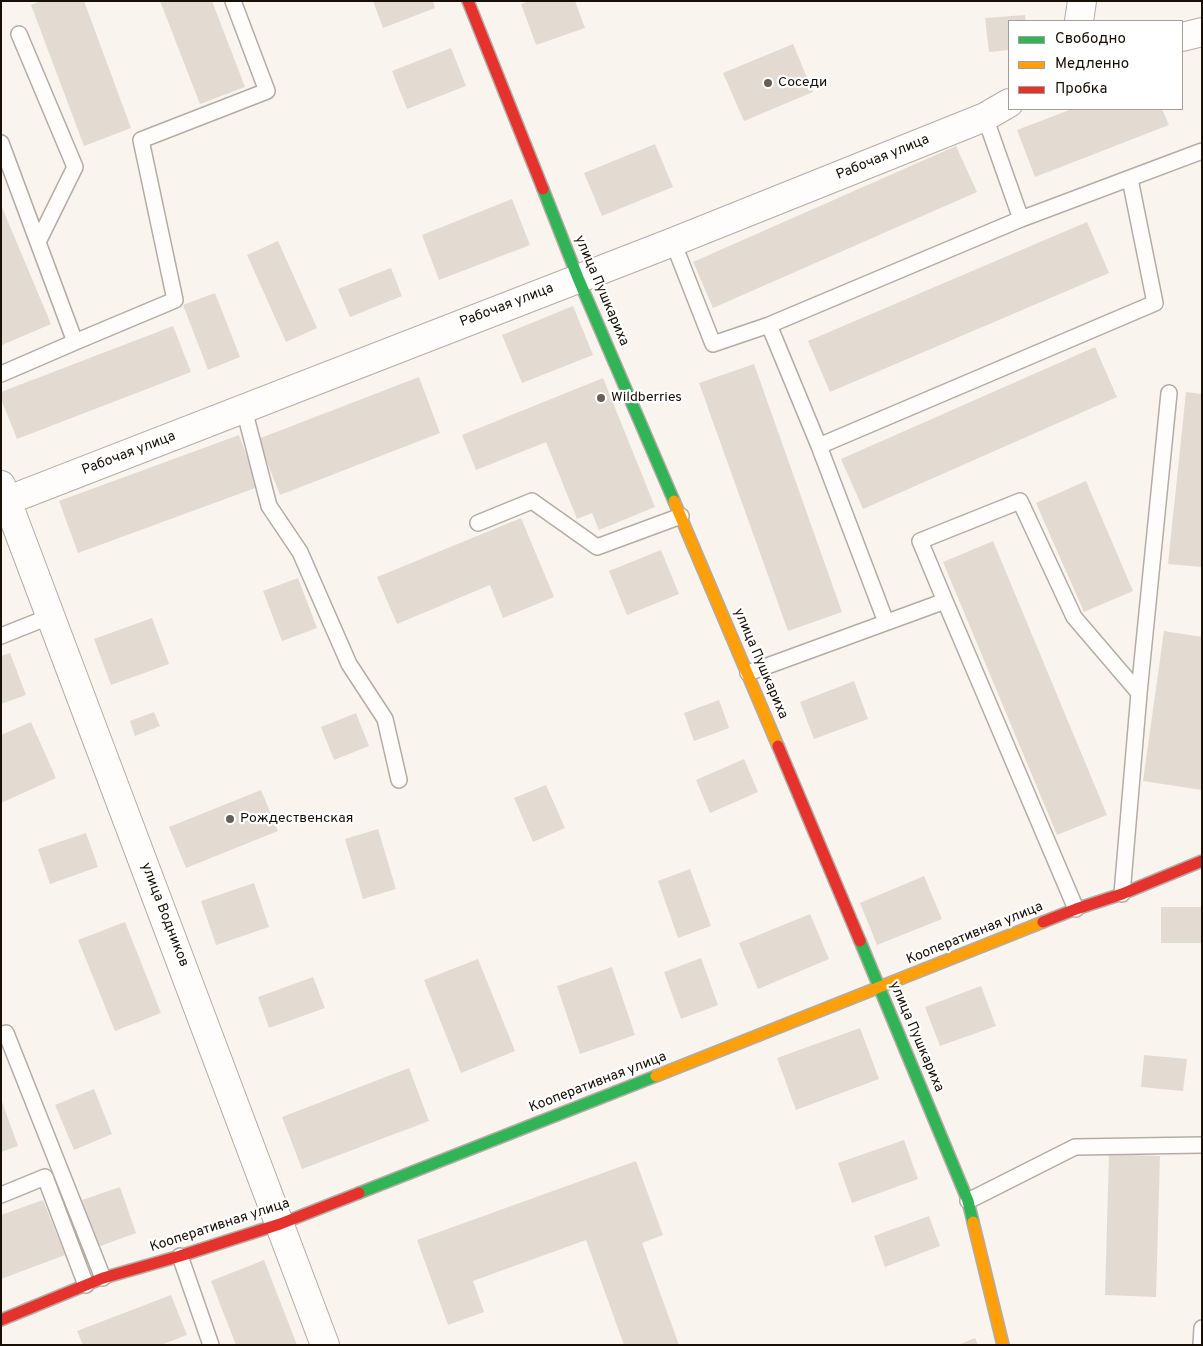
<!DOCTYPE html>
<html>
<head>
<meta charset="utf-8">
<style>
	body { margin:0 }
	#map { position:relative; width:1203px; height:1346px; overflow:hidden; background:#faf4ee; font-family:Overpass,sans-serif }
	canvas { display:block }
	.frame { position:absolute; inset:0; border:2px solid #180f06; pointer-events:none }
	.legend { position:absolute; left:1008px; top:20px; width:175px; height:90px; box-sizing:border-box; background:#fff; border:1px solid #a39f9b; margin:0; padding:6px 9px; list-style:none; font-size:15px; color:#180f06 }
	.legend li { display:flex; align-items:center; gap:10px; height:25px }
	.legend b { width:25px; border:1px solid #a39f9b }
</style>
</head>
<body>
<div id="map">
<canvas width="1203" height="1346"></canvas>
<div class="frame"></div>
<ul class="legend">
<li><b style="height:6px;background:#30b455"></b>Свободно</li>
<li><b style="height:6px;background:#ff9f0a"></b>Медленно</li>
<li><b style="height:6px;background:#e5322d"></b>Пробка</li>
</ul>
</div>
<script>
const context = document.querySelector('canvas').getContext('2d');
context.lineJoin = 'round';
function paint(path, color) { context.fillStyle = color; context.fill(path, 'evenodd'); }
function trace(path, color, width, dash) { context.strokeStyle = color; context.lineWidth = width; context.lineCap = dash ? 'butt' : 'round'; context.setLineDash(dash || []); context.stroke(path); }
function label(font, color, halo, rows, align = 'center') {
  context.font = font + ' Overpass,sans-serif'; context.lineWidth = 4.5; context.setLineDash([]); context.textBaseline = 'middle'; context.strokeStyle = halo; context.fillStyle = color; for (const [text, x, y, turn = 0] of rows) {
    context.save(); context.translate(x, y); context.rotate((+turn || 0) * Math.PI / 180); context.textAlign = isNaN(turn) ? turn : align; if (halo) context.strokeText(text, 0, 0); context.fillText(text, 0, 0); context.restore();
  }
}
paint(new Path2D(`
	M 41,1 L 84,1 L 131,128 L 84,146 L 31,5 Z
	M 160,1 L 212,1 L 245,87 L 200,104 Z
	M 373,1 L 433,1 L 435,8 L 383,28 Z
	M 529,1 L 575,1 L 585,28 L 536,45 L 521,4 Z
	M 1025,15 L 1026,21 L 1009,21 L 1009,50 L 989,52 L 985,18 Z
	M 793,44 L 813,92 L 744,121 L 723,73 Z
	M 451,48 L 466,86 L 407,109 L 392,71 Z
	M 1072,109 L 1162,109 L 1169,125 L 1035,177 L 1017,130 Z
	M 655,144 L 673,187 L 602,216 L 584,173 Z
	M 956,146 L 977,192 L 713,308 L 693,262 Z
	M 512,199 L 530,245 L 439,280 L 422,235 Z
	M 1,205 L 51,324 L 2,345 L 1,342 Z
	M 1087,222 L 1109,273 L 830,392 L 808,341 Z
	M 278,241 L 317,328 L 286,342 L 247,255 Z
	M 391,268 L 402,296 L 350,317 L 338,289 Z
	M 215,293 L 240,357 L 208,370 L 183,305 Z
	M 573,306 L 593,355 L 522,383 L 502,335 Z
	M 173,326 L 191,372 L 17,439 L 1,399 L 1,392 Z
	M 1095,347 L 1117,397 L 863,509 L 841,459 Z
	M 754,364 L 842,612 L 788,631 L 699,383 Z
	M 419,377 L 440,433 L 280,495 L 258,439 Z
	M 603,378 L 655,507 L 599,530 L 592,513 L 577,519 L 546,442 L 476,470 L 462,435 Z
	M 1186,392 L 1202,394 L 1202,567 L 1168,564 Z
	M 239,435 L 258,487 L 78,553 L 59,501 Z
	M 1086,481 L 1133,591 L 1084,612 L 1036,503 Z
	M 521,518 L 554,597 L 503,618 L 490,585 L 397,624 L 377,577 Z
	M 993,541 L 1107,815 L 1057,835 L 943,562 Z
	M 661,550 L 679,594 L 627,615 L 609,571 Z
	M 298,578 L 317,628 L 282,641 L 263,591 Z
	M 152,618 L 169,664 L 111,685 L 94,639 Z
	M 1164,631 L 1202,637 L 1202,790 L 1143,781 Z
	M 10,653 L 26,695 L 1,704 L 1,656 Z
	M 854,681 L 868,719 L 814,739 L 800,702 Z
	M 719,700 L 729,728 L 694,741 L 684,713 Z
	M 154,712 L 160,726 L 135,736 L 130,721 Z
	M 356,713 L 369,746 L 334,760 L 321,727 Z
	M 31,722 L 56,778 L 1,803 L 1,735 Z
	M 744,759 L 758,792 L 710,813 L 696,780 Z
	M 546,785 L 565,828 L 533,842 L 514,798 Z
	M 261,790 L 278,831 L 186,868 L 169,827 Z
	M 378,829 L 396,889 L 363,899 L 345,839 Z
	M 86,833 L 98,867 L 50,884 L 38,849 Z
	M 690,869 L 711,926 L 678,938 L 658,881 Z
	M 924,876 L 942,919 L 877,945 L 860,903 Z
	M 254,883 L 269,927 L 216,945 L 201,901 Z
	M 1161,907 L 1202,907 L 1202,943 L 1161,943 Z
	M 810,914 L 829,959 L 758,989 L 739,943 Z
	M 125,922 L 161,1013 L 115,1031 L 78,940 Z
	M 701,958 L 718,1005 L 681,1019 L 664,972 Z
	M 478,959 L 515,1051 L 461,1073 L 424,980 Z
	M 612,967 L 635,1035 L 580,1054 L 557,986 Z
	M 313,977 L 325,1008 L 269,1028 L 258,997 Z
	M 981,986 L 996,1026 L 940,1046 L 925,1007 Z
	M 860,1028 L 879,1079 L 796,1110 L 777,1058 Z
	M 1144,1055 L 1187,1059 L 1183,1091 L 1141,1087 Z
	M 409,1068 L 429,1121 L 302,1169 L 282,1117 Z
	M 94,1089 L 112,1134 L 74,1150 L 55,1105 Z
	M 1,1099 L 18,1146 L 1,1152 Z
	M 904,1140 L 918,1179 L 852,1203 L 838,1163 Z
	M 1109,1154 L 1160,1156 L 1156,1297 L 1105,1295 Z
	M 636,1161 L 663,1235 L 642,1243 L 679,1345 L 624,1345 L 586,1240 L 473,1281 L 484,1312 L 448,1325 L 417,1240 Z
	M 120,1187 L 136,1233 L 98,1247 L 82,1200 Z
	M 43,1200 L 65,1255 L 1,1279 L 1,1215 Z
	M 929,1216 L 940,1246 L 885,1267 L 874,1236 Z
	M 264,1260 L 297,1345 L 236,1345 L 211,1281 Z
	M 171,1295 L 187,1335 L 161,1345 L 83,1345 L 77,1331 Z
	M 975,1338 L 978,1345 L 958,1345 Z`), '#e3dbd2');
const lane = new Path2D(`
	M 19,34 L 75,167 L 38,242
	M 985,117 L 1021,219
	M 1,143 L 75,342 L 1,374
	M 673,242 L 713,344 L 769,325 L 1021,219 L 1202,151
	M 769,325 L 819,446 L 886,622
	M 75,342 L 175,300 L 141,140 L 267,91 L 233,1
	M 244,409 L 269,506 L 300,552 L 349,664 L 385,719 L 399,780
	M 819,446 L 1155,303 L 1130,179
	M 478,523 L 532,501 L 597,547 L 681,516
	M 945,601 L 920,541 L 1020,501 L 1074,617 L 1139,693
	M 1,636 L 51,616
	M 748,673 L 945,601 L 1076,909
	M 1122,894 L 1139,693 L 1169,393
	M 6,1033 L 103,1278
	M 1,1195 L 45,1177 L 86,1285
	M 968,1201 L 1075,1147 L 1202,1145
	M 180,1256 L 211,1345
	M 1201,1345 L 1202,1328`);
const street = new Path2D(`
	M 1079,21 L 1082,1
	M 1182,37 L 1202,32
	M 1,485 L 325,1345
	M 1,503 L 673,242 L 985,117 L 1009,103`);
const fast = new Path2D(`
	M 543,189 L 578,278 L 674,501
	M 860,941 L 968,1201 L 973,1222
	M 359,1193 L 656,1076`);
const slow = new Path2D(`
	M 674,501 L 778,746
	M 656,1076 L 1043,922
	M 973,1222 L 1003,1345`);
const jam = new Path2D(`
	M 468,1 L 543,189
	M 778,746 L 860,941
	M 1043,922 L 1076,909 L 1122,894 L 1202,861
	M 1,1320 L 103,1278 L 180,1256 L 280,1224 L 359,1193`);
trace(lane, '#b4aca4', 18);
trace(street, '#b4aca4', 30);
trace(fast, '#b4aca4', 14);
trace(slow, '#b4aca4', 14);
trace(jam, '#b4aca4', 14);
trace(lane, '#fefdfc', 15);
trace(street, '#fefdfc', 28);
trace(fast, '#30b455', 11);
trace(slow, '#ff9f0a', 11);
trace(jam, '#e5322d', 11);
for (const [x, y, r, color] of [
	[768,83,5,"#675f57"],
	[601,398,5,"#675f57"],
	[230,819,5,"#675f57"]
]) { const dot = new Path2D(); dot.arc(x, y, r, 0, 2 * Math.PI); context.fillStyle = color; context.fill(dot); trace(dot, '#fff', 2); }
label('14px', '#180f06', '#fff', [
	["Соседи",778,83],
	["Wildberries",611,398],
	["Рождественская",240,819]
], 'left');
label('14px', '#180f06', '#fff', [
	["Рабочая улица",883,158,-22],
	["улица Пушкариха",601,291,67],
	["Рабочая улица",507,306,-21],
	["Рабочая улица",129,454,-21],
	["улица Пушкариха",760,664,67],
	["улица Водников",164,915,69],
	["Кооперативная улица",975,934,-22],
	["улица Пушкариха",916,1037,67],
	["Кооперативная улица",598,1083,-21],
	["Кооперативная улица",220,1226,-18]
]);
</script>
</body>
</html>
